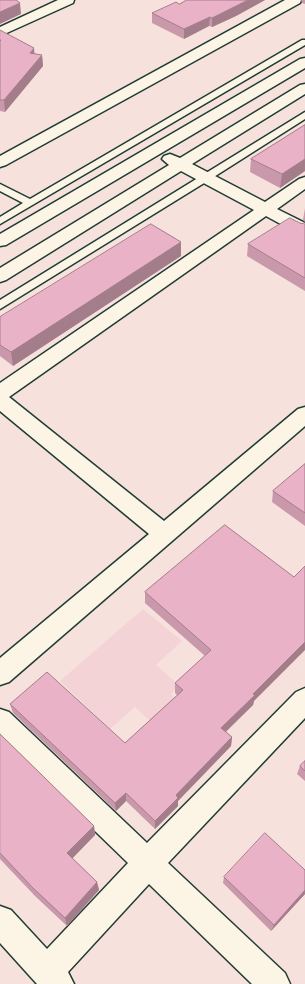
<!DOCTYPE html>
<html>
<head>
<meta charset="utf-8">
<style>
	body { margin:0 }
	canvas { display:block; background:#f7e1dc }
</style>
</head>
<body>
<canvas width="305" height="984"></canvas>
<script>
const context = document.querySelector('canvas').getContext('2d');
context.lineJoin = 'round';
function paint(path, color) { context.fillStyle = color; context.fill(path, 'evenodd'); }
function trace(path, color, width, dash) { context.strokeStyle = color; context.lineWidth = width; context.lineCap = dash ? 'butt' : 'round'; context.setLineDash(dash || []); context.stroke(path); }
paint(new Path2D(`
	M 143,609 L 182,641 L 156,665 L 179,685 L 171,694 L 174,698 L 150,721 L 135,707 L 110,729 L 60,681 Z`), '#f3d3d6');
const lane = new Path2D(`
	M 302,40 L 305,40 L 305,45 L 0,224 L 0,217 L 23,203 L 0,191 L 0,184 L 30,199 Z
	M 305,112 L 305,119 L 209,180 L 0,309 L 0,300 Z`);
const street = new Path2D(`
	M 58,0 L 74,0 L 73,3 L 0,36 L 0,27 Z
	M 285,0 L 301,0 L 300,3 L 6,165 L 0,167 L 0,156 Z
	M 305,58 L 305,68 L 6,245 L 0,246 L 0,234 L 300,59 Z
	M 305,84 L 305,94 L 192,164 L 265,202 L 299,179 L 305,177 L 305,189 L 277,209 L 305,223 L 305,235 L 299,234 L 266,216 L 9,397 L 164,521 L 298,409 L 305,407 L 305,426 L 9,682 L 0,685 L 0,658 L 149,534 L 0,411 L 0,383 L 254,210 L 181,171 L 6,280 L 0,282 L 0,268 L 169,165 L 162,159 L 164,156 L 170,154 L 180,158 L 300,85 Z
	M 305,688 L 305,718 L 168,863 L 285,973 L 290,984 L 252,984 L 149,884 L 68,972 L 74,984 L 37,984 L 0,943 L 0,906 L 11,910 L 47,949 L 128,863 L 0,739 L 0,709 L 9,712 L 147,843 L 296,692 Z`);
trace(lane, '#1f3d34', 3);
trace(street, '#1f3d34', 3);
paint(lane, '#fcf5e5');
paint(street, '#fcf5e5');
paint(new Path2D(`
	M 187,0 L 265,0 L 236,16 L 212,27 L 209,26 L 184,39 L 152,23 L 152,13 L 179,4 Z
	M 301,0 L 305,0 L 305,4 L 302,3 Z
	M 0,30 L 35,54 L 42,55 L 43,66 L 5,112 L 0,111 Z
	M 305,125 L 305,171 L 280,188 L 250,172 L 251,159 Z
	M 305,208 L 305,222 L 303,220 Z
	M 300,223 L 305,224 L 305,291 L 247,256 L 248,244 Z
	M 181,242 L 181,256 L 13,366 L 0,356 L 0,317 Z
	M 305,464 L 305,526 L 272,502 L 273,491 Z
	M 225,525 L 254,701 L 253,705 L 226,732 L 232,737 L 231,746 L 178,801 L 178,806 L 155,829 L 126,801 L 116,811 L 13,713 L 10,704 L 125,743 L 177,695 L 175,693 L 175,683 L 205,656 L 145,603 L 145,592 Z
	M 0,734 L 94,826 L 95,835 L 72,858 L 97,882 L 99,890 L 67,926 L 35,896 L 0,859 Z
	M 305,761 L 305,781 L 297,774 L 300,766 Z
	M 305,870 L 305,894 L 271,931 L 223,883 L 224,877 Z`), '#c999ab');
paint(new Path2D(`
	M 248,0 L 265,0 L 236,16 L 212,27 L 212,18 Z
	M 20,3 L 21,14 L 0,24 L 0,12 Z
	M 210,17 L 209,26 L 184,39 L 184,29 Z
	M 34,48 L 35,59 L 30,53 Z
	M 42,55 L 43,66 L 5,112 L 4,100 Z
	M 305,159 L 305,171 L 280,188 L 282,174 Z
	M 181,242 L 181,256 L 13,366 L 11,352 Z
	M 305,642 L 305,650 L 254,701 L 253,705 L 220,737 L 221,728 L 253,694 Z
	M 232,737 L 231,746 L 178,801 L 178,806 L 155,829 L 155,821 L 176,795 Z
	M 126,793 L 126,801 L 116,811 L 115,803 Z
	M 94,826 L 95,835 L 69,862 L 67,853 Z
	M 97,882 L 99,890 L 67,926 L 65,918 Z
	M 305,890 L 305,894 L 271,931 L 274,925 Z`), '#a47d8b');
const building = new Path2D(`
	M 0,0 L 16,0 L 20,3 L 0,12 Z
	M 187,0 L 248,0 L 212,18 L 210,17 L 184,29 L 152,13 L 176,2 L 179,4 Z
	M 0,30 L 34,48 L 30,53 L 42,55 L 4,100 L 0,100 L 0,41 L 1,40 L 0,40 Z
	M 305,125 L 305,159 L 282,174 L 251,159 Z
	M 290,218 L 300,223 L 305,224 L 305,278 L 248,244 Z
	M 151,224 L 181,242 L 11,352 L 0,345 L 0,317 Z
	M 305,464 L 305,513 L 273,491 Z
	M 225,525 L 294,577 L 305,566 L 305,642 L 253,694 L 255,695 L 221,728 L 232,737 L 176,795 L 178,798 L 155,821 L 126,793 L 115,803 L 10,704 L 47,672 L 125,743 L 183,690 L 175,683 L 211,650 L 145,592 Z
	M 0,734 L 94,826 L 67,853 L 97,882 L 65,918 L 33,888 L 0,853 Z
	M 305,761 L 305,771 L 300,766 Z
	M 265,833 L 305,870 L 305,890 L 274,925 L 224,877 Z`);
paint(building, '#eab2c7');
trace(building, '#a47d8b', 1);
</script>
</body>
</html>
